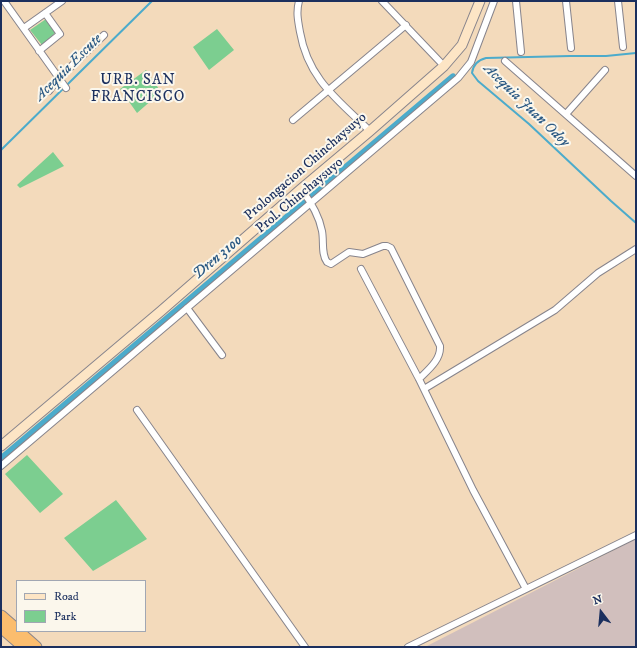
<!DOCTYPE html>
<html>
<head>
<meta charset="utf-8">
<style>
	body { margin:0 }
	#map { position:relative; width:637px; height:648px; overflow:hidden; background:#f3dabb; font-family:"IM FELL DW Pica",serif }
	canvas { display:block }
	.frame { position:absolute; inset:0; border:2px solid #1b2f5e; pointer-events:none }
	.legend { position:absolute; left:16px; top:580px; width:130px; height:52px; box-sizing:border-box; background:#fbf7ec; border:1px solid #a1a7b3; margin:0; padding:5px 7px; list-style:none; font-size:12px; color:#1b2f5e }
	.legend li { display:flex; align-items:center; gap:8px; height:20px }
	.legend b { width:20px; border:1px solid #a1a7b3 }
	.north { position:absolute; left:581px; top:592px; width:40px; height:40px; -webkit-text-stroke:3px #fbf7ec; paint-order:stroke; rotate:344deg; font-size:11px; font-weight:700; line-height:16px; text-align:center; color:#1b2f5e }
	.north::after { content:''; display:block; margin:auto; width:14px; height:18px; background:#1b2f5e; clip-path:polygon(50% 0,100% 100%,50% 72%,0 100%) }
</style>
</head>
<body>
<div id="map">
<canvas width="637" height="648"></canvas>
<div class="frame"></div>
<ul class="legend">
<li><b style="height:5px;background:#fde5c5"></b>Road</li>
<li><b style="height:11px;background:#7cce90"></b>Park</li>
</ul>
<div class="north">N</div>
</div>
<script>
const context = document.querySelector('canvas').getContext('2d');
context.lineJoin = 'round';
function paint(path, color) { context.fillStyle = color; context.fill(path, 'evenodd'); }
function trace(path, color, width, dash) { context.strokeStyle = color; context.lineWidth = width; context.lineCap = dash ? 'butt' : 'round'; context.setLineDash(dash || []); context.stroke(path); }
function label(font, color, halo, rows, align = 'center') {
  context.font = font + ' "IM FELL DW Pica",serif'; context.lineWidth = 4; context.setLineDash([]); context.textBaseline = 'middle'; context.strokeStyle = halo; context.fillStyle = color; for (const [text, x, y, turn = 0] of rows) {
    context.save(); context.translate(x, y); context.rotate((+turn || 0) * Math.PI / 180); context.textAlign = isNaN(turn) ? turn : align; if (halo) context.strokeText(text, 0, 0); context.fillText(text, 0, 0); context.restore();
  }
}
paint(new Path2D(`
	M 636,539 L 636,647 L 425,647 Z`), '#d1bfbd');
paint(new Path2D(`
	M 46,19 L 55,33 L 42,45 L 30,30 Z
	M 217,29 L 234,50 L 209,70 L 193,47 Z
	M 146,70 L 161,92 L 137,113 L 120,89 Z
	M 53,152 L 64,166 L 20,188 L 17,185 Z
	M 27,455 L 63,494 L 40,513 L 5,474 Z
	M 116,500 L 147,539 L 93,571 L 64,538 Z`), '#7cce90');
trace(new Path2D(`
	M 636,53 L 606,56 L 570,56 L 486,58 C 478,60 473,65 472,73 L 478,81 L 529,124 L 611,201 L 636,223
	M 1,150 L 152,1`), '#4cabcb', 2);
trace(new Path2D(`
	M 1,459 L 453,77`), '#4cabcb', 7);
const street = new Path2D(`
	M 4,1 L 66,88
	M 299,1 C 296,12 298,21 300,32 C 308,79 338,100 370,131
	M 382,1 L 444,66
	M 516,1 L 521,52
	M 566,1 L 571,48
	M 618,1 L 623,47
	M 24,28 L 62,1
	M 39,51 L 60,34 L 45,13
	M 505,61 L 636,176
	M 49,91 L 59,78 L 104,35
	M 566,114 L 605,70
	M 293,120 L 406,25
	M 301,189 C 311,202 319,215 322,231 C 324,241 321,254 327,262 L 331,264 L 349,252 L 363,254 L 383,246 L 387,246 L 391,248 L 440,346 C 441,360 428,370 419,379
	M 361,269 L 419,379 L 473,490 L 526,589
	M 187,308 L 222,355
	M 424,389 L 555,310 L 598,273 L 636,249
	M 137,410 L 305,647
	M 1,466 L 458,78 L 471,62 L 494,1
	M 408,647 L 636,535`);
const secondary = new Path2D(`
	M 1,446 L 161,311 L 301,189 L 370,131 L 444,66 L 462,45 L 480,1`);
const highway = new Path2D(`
	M 1,616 L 17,630
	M 1,627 L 24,647
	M 18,631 L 36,647`);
trace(street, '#87848c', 8);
trace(secondary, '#87848c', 11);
trace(highway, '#87848c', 13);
trace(street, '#fff', 6);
trace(secondary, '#fde5c5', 9);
trace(highway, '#fbbd6e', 11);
label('14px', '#1b2f5e', '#fbf7ec', [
	["Prolongacion Chinchaysuyo",306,167,-41],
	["Prol. Chinchaysuyo",300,196,-40]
]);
label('italic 15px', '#2c5a84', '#fbf7ec', [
	["Acequia Escute",69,68,-45],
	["Acequia Juan Odoy",526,106,44],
	["Dren 3100",218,258,-40]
]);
context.letterSpacing = '1px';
label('15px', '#1b2f5e', '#fbf7ec', [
	["URB. SAN",138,81],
	["FRANCISCO",138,98]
]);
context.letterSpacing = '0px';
</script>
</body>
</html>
